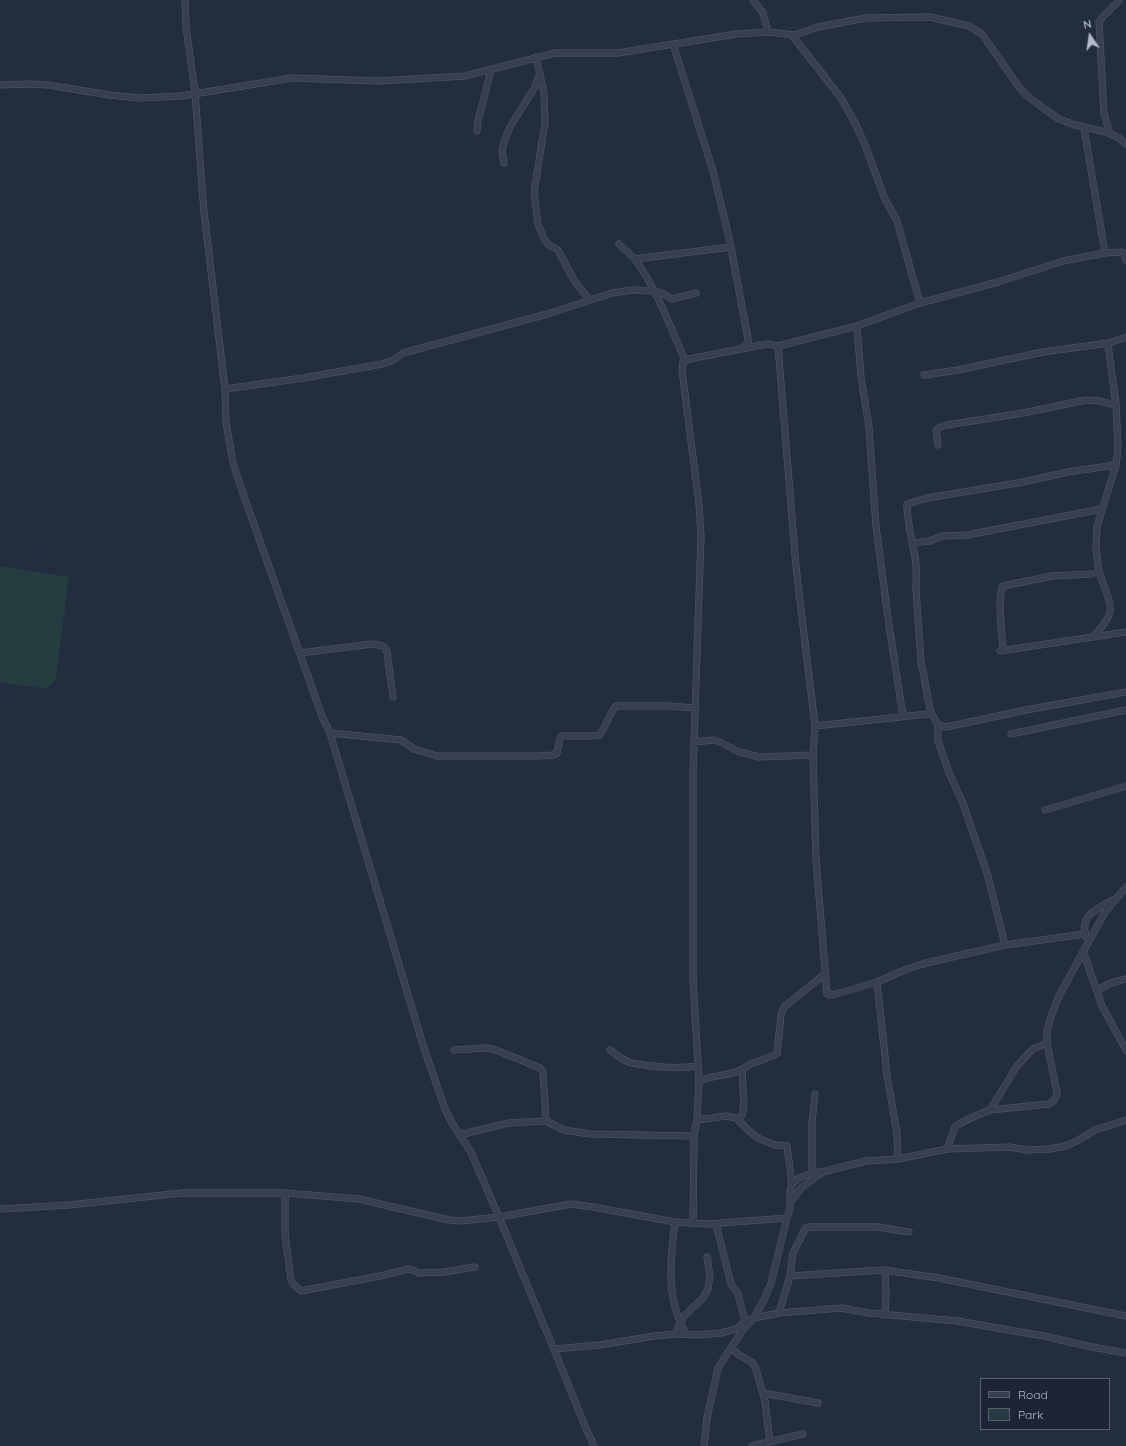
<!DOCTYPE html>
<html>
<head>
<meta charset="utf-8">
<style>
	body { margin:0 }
	#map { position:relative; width:1126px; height:1446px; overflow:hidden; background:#222d40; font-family:Quicksand,sans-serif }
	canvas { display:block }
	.legend { position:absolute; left:980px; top:1378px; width:130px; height:52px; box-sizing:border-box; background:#1c2435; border:1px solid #586071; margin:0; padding:5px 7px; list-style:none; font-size:12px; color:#b3baca }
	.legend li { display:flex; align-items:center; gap:8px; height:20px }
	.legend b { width:20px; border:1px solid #586071 }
	.north { position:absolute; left:1070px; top:16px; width:40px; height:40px; -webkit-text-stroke:3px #1c2435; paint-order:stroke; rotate:347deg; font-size:11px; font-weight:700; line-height:16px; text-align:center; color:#b3baca }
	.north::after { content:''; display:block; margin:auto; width:14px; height:18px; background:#b3baca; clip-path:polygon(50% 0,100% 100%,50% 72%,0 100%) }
</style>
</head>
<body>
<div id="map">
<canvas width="1126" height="1446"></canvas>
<ul class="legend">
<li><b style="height:5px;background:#373f50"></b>Road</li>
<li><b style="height:11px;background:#253c41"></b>Park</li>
</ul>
<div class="north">N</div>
</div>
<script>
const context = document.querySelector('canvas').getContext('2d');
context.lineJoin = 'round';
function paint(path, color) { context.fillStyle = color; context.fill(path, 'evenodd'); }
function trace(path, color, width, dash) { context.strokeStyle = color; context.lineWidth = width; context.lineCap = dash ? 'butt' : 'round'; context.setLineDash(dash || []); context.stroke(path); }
paint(new Path2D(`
	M 0,566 L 69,577 L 56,679 L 46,689 L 0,682 Z`), '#253c41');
const minor = new Path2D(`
	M 185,0 L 186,26 L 195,93 L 204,212 L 225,389 L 226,422 L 233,463 L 240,485 L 322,716 L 330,733 L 423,1045 L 445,1109 L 452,1123 L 471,1152 L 499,1217 L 562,1369 L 585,1426 L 594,1446
	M 753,0 L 763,13 L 768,32
	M 792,35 L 841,98 L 855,123 L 866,147 L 884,197 L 897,221 L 920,303
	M 673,44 L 713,171 L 730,242 L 748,339 L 748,342 L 743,348
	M 536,57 L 544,93 L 545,123 L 534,192 L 538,224 L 544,239 L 549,245 L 558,250 L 575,282 L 590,300
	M 0,85 L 31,84 L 48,85 L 109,95 L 140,98 L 181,96 L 292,78 L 379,81 L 465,76 L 555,53 L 618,53 L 736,34 L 768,32 L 795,35 L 818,27 L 866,18 L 930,17 L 969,26 L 982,34 L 1019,87 L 1026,95 L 1046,110 L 1059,119 L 1075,125 L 1106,132 L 1119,138 L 1126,144
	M 1084,128 L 1105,253
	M 477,131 L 478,121 L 491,70
	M 1110,134 L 1104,114 L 1099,22 C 1101,17 1114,7 1119,0
	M 504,163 L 502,151 L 504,141 L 510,127 L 535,87 L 540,73
	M 619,244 L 635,259 L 731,247
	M 635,259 C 657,290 670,326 685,360
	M 857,326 L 861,377 L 869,427 L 876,526 L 889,625 L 903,716
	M 1126,337 L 1109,343 L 1108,345 L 1116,405 L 1118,448 L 1116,465 L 1097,526 L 1096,548 L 1099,572 L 1092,574 L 1052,576 L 1003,586 C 997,595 1002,637 1003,650 L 1000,651 L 1126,632
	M 778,346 L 796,567 L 815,726 L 813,755 L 816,859 L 827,994 L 829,995 L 836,994 L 877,982 L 907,969 L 926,963 L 1005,945 L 1085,934
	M 924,375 L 958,370 L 1043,352 L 1109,343
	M 225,389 L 303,378 L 382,364 L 392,361 L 403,353 L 551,313 L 612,293 L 632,290 L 655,291 L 662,293 L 672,299 L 696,293
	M 938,445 L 936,430 L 940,427 L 947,425 L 1023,413 L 1086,400 L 1099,401 L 1116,405
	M 912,543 L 930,541 L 942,536 L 967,535 L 1102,509
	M 1092,637 C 1120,610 1110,606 1099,572
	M 300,653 L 372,644 C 380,645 384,645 387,652 L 393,697
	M 931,714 L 921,661 L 916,589 C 916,578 917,568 915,557 C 912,540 907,521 907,504 L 927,498 L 1023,482 L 1068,472 L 1116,465
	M 938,725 L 938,741 L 950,775 L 962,801 L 987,873 L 1005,945
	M 815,726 L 928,714 L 932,714 L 938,725 L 946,727 L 1026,710 L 1126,692
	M 330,733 L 401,740 L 414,749 L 437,756 L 539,756 L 553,755 L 557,753 L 560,738 L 562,736 L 589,736 L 600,735 L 614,708 L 617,706 L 669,706 L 696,708
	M 1011,734 L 1126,710
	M 694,742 L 714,740 L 720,742 L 739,752 L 759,757 L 813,755
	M 1045,810 L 1126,786
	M 1086,937 C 1080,914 1096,910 1113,900
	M 1083,951 L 1102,1006 L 1126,1050
	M 877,982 L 887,1075 L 897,1134 L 898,1159
	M 1097,990 L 1111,983 L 1126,979
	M 454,1050 L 487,1048 L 496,1050 L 540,1068 L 543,1072 L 546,1121
	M 610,1050 C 616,1055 624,1061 632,1063 C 653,1067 677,1069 698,1066
	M 699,1081 C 713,1075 729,1076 743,1069
	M 990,1110 L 1017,1066 L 1033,1049 L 1047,1043
	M 697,1120 L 726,1116 L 736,1118 L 748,1130 L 758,1138 L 775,1145 L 787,1146 L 792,1184
	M 739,1120 C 749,1109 740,1083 743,1069 C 753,1060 766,1060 777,1054 L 781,1015 L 784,1007 L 826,973
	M 459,1135 L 508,1123 L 546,1121 L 564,1130 L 590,1134 L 694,1136
	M 947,1149 L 955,1127 L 959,1124 L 971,1118 L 990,1110 L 1049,1104 C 1054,1102 1056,1099 1057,1093 L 1047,1043 L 1047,1031 L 1051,1016 L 1059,996 L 1105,912 L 1126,887
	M 812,1173 L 812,1122 L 815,1094
	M 285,1193 L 285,1234 L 291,1280 L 293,1284 L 301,1291 L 385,1275 L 408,1269 L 413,1270 L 418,1273 L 444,1272 L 475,1267
	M 791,1201 L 802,1187 L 822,1173
	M 0,1209 L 69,1205 L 182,1193 L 285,1193 L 359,1199 L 449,1220 L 461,1221 L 499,1217 L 571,1204 L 593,1207 L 675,1222 L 708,1224 L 787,1218 L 790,1209 L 790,1191 L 792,1184 L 799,1178 L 812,1173 L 826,1171 L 866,1161 L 898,1159 L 947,1149 L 1009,1147 L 1027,1150 L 1050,1149 L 1065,1146 L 1077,1141 L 1095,1130 L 1126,1120
	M 675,1222 C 670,1260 666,1300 686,1334
	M 693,1223 L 694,1136 L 697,1120 L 699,1081 L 693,979 L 693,772 L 701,536 L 699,504 L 682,370 L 683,362 L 689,359 L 767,344 L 778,346 L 794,342 L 857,326 L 920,303 L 998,282 L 1063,261 L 1105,253 L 1122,252 L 1124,253 L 1126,260
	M 716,1224 L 731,1284 L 738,1294 L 745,1322
	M 885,1270 L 886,1295 L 885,1315
	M 790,1276 L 883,1270 L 939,1278 L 1126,1316
	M 779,1313 L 790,1276 L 793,1253 L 805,1229 L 809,1227 L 878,1227 L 909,1232
	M 675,1334 L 684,1316 L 703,1298 L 708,1289 L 710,1276 L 707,1257
	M 731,1348 L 739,1355 L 753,1363 L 756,1369 L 765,1401 L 770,1442
	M 554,1349 L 600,1345 L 654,1336 L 675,1334 L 697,1335 L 721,1333 L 736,1329 L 745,1322 L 754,1318 L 779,1313 L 841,1308 L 869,1313 L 957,1321 L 1044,1336 L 1087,1346 L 1126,1353
	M 763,1393 L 818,1403
	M 704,1446 L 707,1418 L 718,1368 L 742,1331 L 754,1318 L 765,1298 L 771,1283 L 787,1218
	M 752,1446 L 803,1434`);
trace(minor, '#525a6a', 7);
trace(minor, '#373f50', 6);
</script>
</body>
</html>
